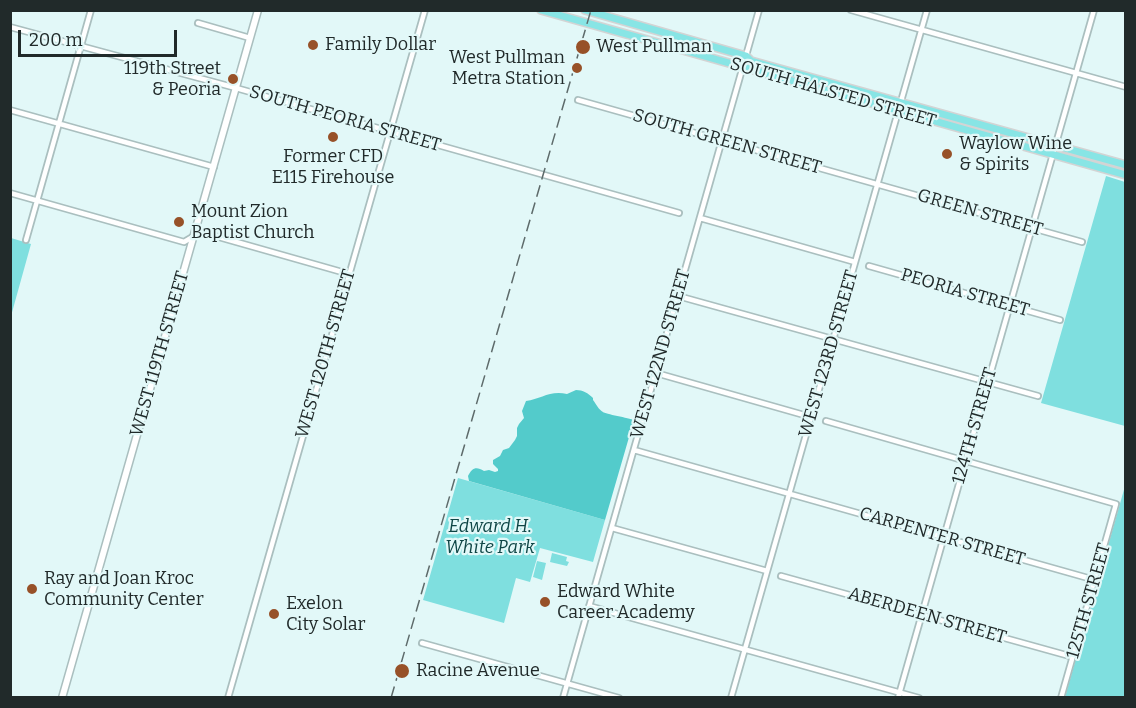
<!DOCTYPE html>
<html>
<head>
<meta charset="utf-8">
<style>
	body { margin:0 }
	#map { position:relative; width:1136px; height:708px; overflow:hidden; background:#e2f8f8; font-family:Bitter,serif }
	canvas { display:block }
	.frame { position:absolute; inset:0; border:12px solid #212a2a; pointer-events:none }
	.scale { position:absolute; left:18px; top:30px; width:159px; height:27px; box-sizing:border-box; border:3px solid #212a2a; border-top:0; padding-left:8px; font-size:18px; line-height:21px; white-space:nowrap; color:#212a2a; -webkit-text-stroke:4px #e2f8f8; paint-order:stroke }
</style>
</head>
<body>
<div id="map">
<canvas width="1136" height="708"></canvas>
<div class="frame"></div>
<div class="scale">200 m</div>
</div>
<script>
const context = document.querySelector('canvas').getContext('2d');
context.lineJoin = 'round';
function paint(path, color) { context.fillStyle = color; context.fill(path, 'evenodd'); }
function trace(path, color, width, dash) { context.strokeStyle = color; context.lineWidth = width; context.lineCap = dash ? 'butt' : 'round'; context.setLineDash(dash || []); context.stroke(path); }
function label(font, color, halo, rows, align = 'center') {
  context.font = font + ' Bitter,serif'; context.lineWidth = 4.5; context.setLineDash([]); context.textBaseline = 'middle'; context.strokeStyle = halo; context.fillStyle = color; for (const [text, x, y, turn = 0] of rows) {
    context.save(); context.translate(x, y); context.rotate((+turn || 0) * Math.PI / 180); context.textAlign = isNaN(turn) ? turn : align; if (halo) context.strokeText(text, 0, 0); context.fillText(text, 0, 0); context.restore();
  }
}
paint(new Path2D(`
	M 1106,176 L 1125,182 L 1125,426 L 1041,403 Z
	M 11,238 L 31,244 L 11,316 Z
	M 458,478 L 605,520 L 593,562 L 540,548 L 530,582 L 516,578 L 504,623 L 423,600 Z
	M 1125,486 L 1125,697 L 1065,697 Z
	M 552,553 L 567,557 L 566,561 L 569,562 L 567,566 L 550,562 Z
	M 537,561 L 546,563 L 542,580 L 533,577 Z`), '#7fdfdf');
paint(new Path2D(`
	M 576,390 C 583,390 588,393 593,398 L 593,400 C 596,404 599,410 603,412 C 605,414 629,418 634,420 L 605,520 L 469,481 L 468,476 C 472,468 476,466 484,471 L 489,470 L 495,472 L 498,471 L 498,469 L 493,464 L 493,460 L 500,456 L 503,450 L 509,448 L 515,440 L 517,436 L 517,428 L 519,424 L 524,418 L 522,411 L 526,401 C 541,399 550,390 567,394 Z`), '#53cbcb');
const street = new Path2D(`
	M 851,10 L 1126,87
	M 198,23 L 250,38
	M 10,27 L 236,88 L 679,213
	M 578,100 L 1082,242
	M 10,110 L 214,167
	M 10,193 L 184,242 L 201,232 L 349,274
	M 700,218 L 855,262
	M 26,240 L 91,10
	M 869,266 L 1060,320
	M 678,296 L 1038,396
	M 656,373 L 811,417
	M 826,421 L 1116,504 L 1061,698
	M 634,450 L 1095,580
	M 612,528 L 767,571
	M 781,576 L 1073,657
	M 589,606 L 919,698
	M 422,643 L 619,698
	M 228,698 L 425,10
	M 563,698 L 759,10
	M 731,698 L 927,10
	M 898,698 L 1094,10`);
const secondary = new Path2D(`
	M 62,698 L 258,10`);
const primary = new Path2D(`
	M 541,10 L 1126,175
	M 585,10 L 746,56 L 751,61 L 1126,165`);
trace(street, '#aabfbf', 8);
trace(secondary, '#aabfbf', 9);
trace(primary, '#d3d4d4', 10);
trace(street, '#fff', 4.5);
trace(secondary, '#fff', 6);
trace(primary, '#88e5e5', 7);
trace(new Path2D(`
	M 391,698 L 591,10`), '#5e6b6b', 1.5, [12, 6]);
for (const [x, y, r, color] of [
	[313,45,6,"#975128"],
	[583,47,8,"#975128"],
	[577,68,6,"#975128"],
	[233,79,6,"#975128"],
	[333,137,6,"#975128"],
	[947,154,6,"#975128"],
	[179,222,6,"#975128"],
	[32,589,6,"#975128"],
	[545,602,6,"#975128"],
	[274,614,6,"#975128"],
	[402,671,8,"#975128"]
]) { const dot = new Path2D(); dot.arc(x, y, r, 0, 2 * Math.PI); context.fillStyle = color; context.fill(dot); trace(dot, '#e2f8f8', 2); }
label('18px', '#212a2a', '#e2f8f8', [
	["Family Dollar",325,45],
	["West Pullman",596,47],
	["West Pullman",565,58,"right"],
	["Metra Station",565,79,"right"],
	["119th Street",221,69,"right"],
	["& Peoria",221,90,"right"],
	["Waylow Wine",959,144],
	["& Spirits",959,165],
	["Former CFD",333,157,"center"],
	["E115 Firehouse",333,178,"center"],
	["Mount Zion",191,212],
	["Baptist Church",191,233],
	["Ray and Joan Kroc",44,579],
	["Community Center",44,600],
	["Edward White",557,592],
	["Career Academy",557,613],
	["Exelon",286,604],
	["City Solar",286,625],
	["Racine Avenue",416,671]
], 'left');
label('18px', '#212a2a', '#e2f8f8', [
	["SOUTH HALSTED STREET",833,93,16],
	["SOUTH PEORIA STREET",345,119,16],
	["SOUTH GREEN STREET",727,142,16],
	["GREEN STREET",980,213,16],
	["PEORIA STREET",965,293,16],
	["WEST 119TH STREET",160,354,-74],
	["WEST 120TH STREET",326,354,-74],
	["WEST 122ND STREET",661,354,-74],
	["WEST 123RD STREET",829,354,-74],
	["124TH STREET",975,426,-74],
	["CARPENTER STREET",942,537,16],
	["125TH STREET",1089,601,-74],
	["ABERDEEN STREET",927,616,16]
]);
label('italic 18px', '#0e4545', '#e2f8f8', [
	["Edward H.",490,527],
	["White Park",490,548]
]);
</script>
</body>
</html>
